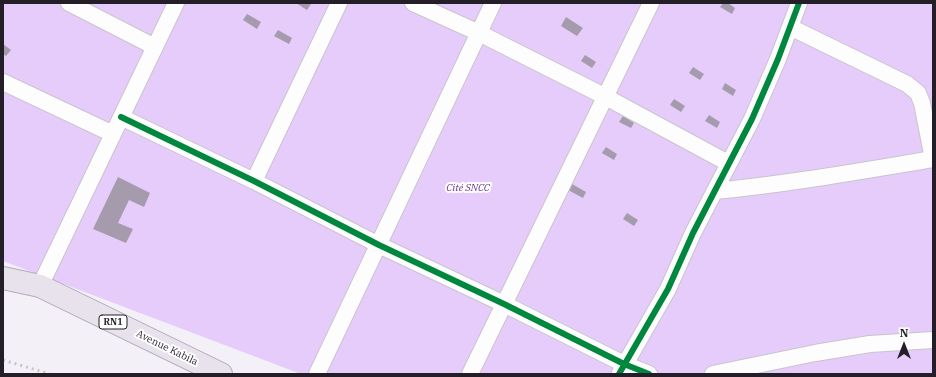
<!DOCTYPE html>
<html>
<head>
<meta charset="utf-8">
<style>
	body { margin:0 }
	#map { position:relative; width:936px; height:377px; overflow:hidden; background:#f4f0f7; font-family:"IBM Plex Serif",serif }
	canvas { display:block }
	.frame { position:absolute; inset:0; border:4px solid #241e29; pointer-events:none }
	.north { position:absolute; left:884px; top:325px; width:40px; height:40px; -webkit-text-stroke:3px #fff; paint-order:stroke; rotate:0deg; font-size:11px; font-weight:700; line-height:16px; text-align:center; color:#241e29 }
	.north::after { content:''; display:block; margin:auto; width:14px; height:18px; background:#241e29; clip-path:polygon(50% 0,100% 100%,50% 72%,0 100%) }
</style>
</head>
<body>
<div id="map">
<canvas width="936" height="377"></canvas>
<div class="frame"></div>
<div class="north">N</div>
</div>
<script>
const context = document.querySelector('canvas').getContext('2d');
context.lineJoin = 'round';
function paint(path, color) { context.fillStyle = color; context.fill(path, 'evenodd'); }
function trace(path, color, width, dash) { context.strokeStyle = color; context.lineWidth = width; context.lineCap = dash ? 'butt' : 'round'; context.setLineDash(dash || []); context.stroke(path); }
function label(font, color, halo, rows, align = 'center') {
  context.font = font + ' "IBM Plex Serif",serif'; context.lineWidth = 4; context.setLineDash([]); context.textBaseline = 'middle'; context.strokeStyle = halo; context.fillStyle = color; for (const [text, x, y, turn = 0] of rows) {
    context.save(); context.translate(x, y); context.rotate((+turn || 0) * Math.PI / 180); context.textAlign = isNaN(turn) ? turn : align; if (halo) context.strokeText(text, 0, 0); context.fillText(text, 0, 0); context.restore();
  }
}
paint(new Path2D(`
	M 3,3 L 933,3 L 933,374 L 301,374 L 3,261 Z`), '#e5ccfa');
paint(new Path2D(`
	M 296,3 L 309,3 L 311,4 L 307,10 Z
	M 723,3 L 728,3 L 735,8 L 732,14 L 720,7 Z
	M 247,14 L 261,22 L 257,29 L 243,20 Z
	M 566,17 L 583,28 L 577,36 L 561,26 Z
	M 278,30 L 292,38 L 289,44 L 274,36 Z
	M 3,44 L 11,50 L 6,56 L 3,54 Z
	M 585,55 L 596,62 L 592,68 L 581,61 Z
	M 693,67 L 704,74 L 700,80 L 689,73 Z
	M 725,83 L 736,90 L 733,96 L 722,89 Z
	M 674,99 L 685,106 L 681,112 L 670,105 Z
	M 709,115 L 720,122 L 717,128 L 705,121 Z
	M 623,116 L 634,123 L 631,128 L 619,122 Z
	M 606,147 L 617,154 L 614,160 L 602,153 Z
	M 118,177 L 150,193 L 144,207 L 129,200 L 118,223 L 133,229 L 126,243 L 93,229 Z
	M 572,184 L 586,192 L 583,198 L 568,190 Z
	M 627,213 L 638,220 L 634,226 L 623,219 Z`), '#a59bad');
const minor = new Path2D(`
	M 69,3 L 155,47
	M 413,3 L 479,33 L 604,96 L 728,163
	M 790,27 L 907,84 L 918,93 L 922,103 L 933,159
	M 3,82 L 113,134
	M 121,117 L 254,181 L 379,245 L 504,304 L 624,364 L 649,374
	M 254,181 L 339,3
	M 715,191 C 788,184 860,171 933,159
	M 40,286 L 176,3
	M 620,373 L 668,289 L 693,233 L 752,119 L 778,59 L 799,3
	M 317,374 L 493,3
	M 470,374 L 651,3
	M 713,374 L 815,353 L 870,344 L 933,340`);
const trunk = new Path2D(`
	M 3,278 L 40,286 L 221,374`);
trace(minor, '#c9c4cd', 18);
trace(trunk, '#b3aaba', 24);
trace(minor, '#fdfdfe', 16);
trace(trunk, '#e8e2ec', 22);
trace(new Path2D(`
	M 3,360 L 50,374`), '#c6c5c7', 3, [2, 4]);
trace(new Path2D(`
	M 121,117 L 254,181 L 379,245 L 504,304 L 624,364 L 649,374
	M 619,374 L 668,289 L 693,233 L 752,119 L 778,59 L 799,3`), '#00873e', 6);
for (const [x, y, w] of [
	[113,322,28]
]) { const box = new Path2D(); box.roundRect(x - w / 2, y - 7, w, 14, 3); context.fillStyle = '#fff'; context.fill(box); trace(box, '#241e29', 1); }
label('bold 9px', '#241e29', null, [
	["RN1",113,322]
]);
label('italic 10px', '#672c8e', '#fff', [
	["Cité SNCC",468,188]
]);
label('10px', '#241e29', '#fff', [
	["Avenue Kabila",167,348,26]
]);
</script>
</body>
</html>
